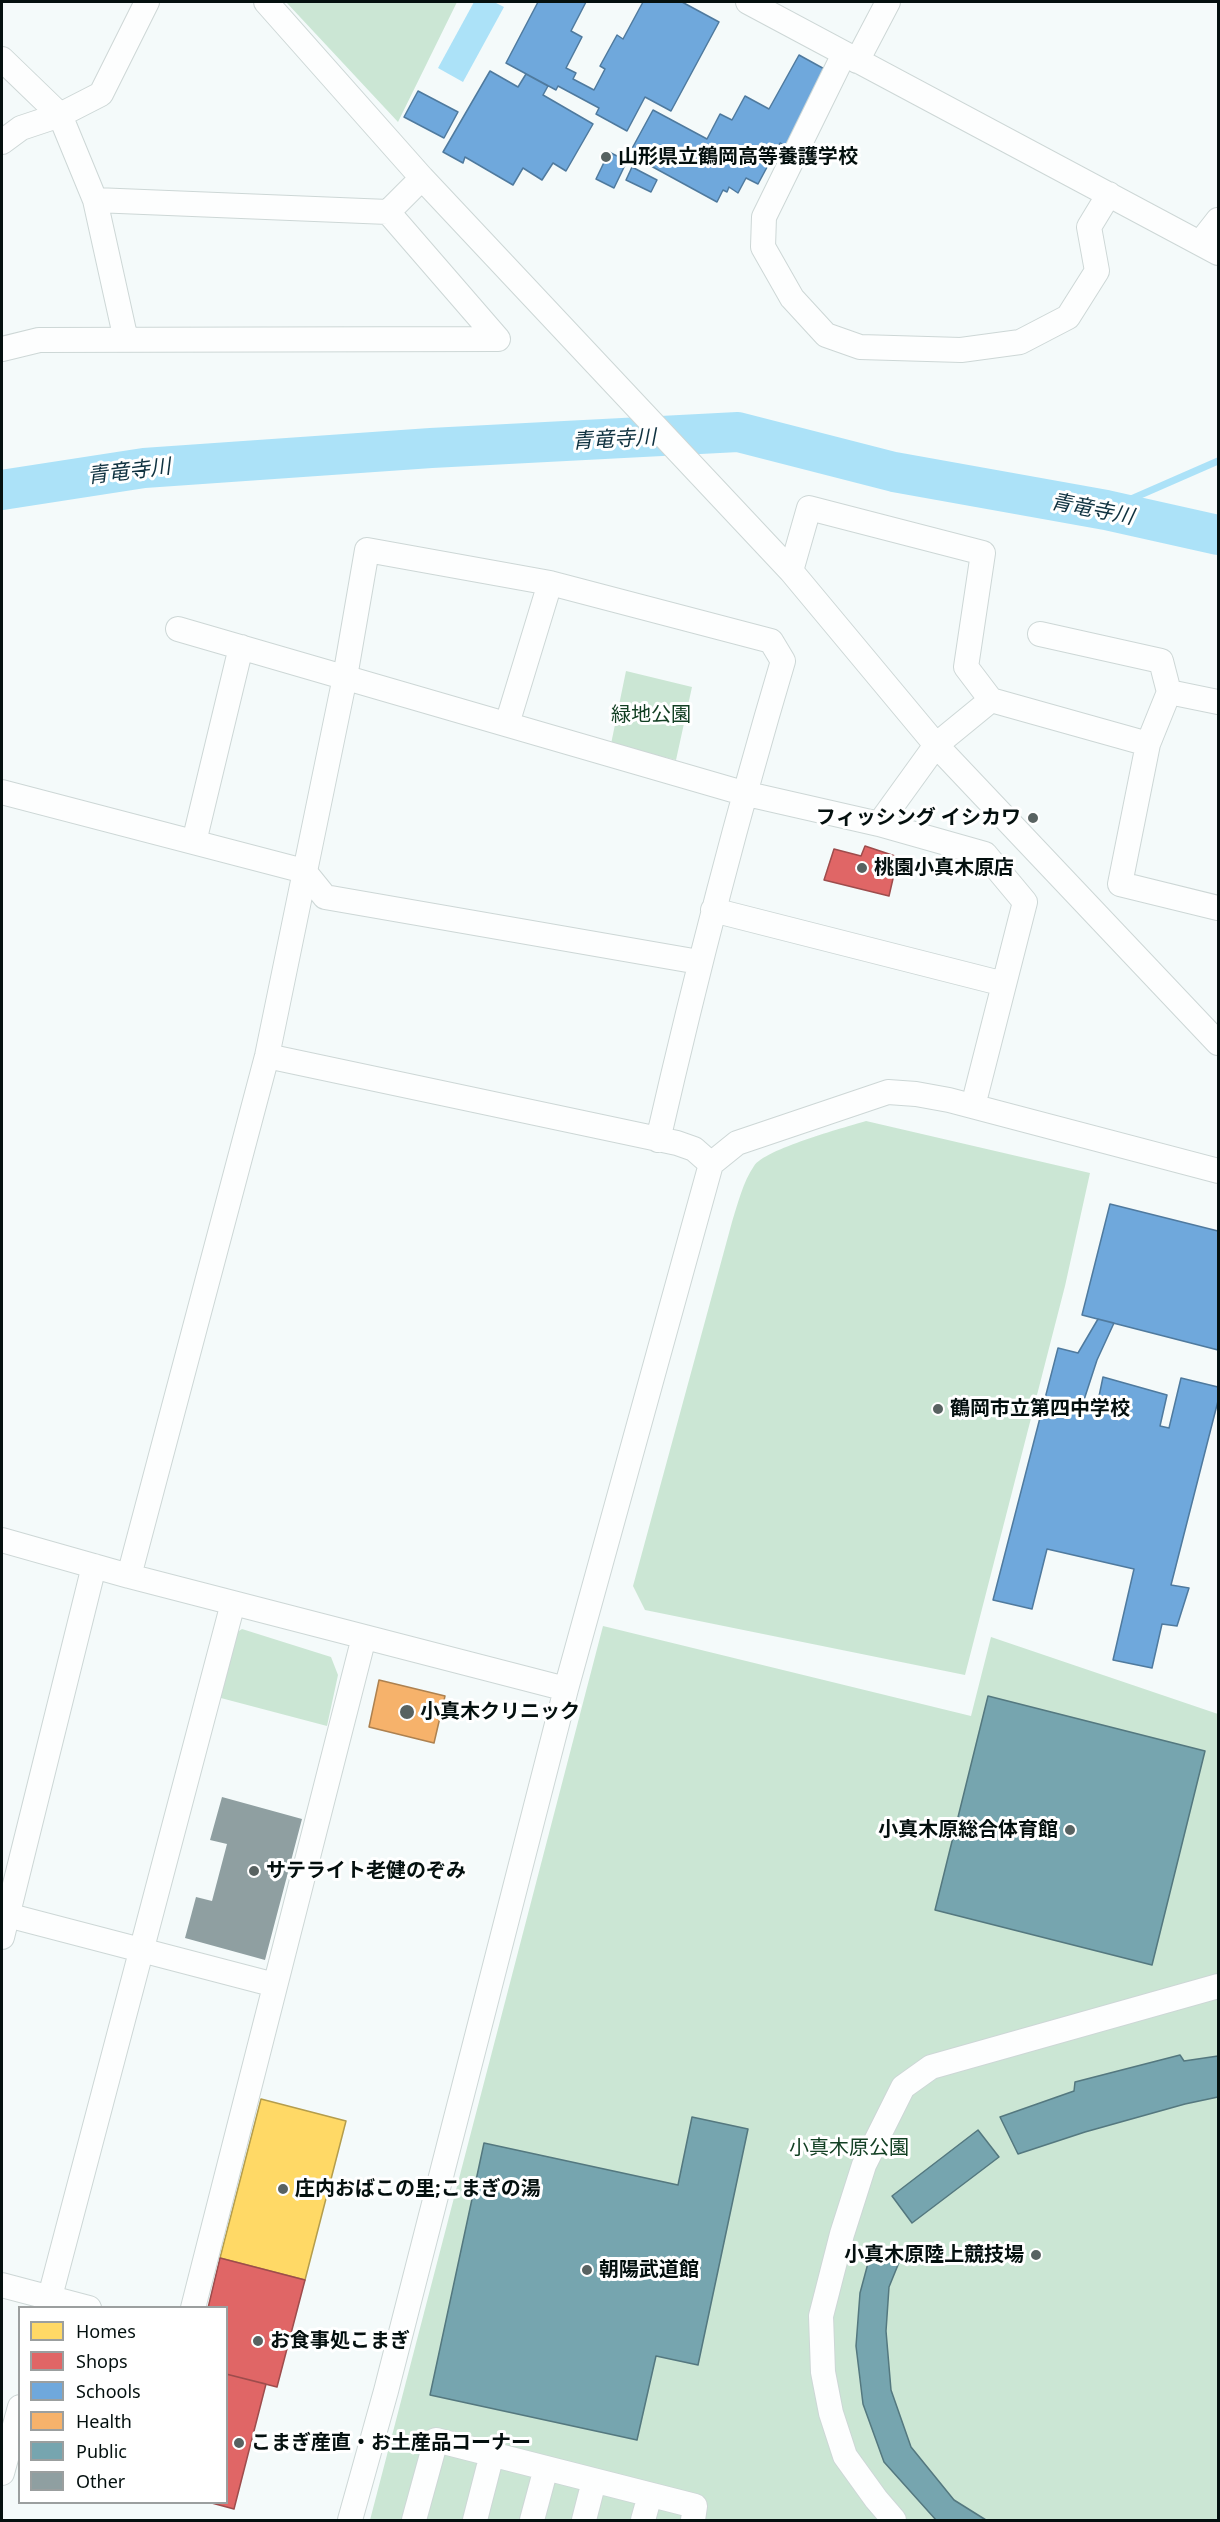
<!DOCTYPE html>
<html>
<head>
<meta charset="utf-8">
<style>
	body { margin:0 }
	#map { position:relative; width:1220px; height:2522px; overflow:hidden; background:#f4fafa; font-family:"Noto Sans",sans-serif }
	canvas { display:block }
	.frame { position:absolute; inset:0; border:3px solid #04100f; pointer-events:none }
	.legend { position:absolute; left:18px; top:2306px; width:210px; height:198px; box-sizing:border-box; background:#fff; border:2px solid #9b9f9f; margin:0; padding:8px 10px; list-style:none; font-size:18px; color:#04100f }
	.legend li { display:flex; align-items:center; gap:12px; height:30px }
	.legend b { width:30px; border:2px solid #9b9f9f }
</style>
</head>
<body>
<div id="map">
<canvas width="1220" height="2522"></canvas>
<div class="frame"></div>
<ul class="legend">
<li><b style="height:16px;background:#ffd966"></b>Homes</li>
<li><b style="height:16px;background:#e06666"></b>Shops</li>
<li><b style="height:16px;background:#6fa8dc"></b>Schools</li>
<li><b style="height:16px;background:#f6b26b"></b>Health</li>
<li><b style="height:16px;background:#76a5af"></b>Public</li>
<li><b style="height:16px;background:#8f9fa1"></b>Other</li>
</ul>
</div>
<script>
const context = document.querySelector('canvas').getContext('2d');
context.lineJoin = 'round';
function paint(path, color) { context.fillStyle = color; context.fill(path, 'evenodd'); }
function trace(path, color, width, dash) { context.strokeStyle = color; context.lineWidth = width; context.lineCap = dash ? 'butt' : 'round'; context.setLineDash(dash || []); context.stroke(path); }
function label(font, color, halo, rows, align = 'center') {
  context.font = font + ' "Noto Sans","Noto Sans JP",sans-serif'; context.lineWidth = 6; context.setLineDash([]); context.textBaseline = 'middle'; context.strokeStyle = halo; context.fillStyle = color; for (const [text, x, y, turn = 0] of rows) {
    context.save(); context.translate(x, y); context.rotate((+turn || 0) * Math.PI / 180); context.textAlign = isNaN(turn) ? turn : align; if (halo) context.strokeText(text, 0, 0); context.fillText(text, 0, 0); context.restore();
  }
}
paint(new Path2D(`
	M 286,2 L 457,2 L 398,122 Z
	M 626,671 L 692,687 L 676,760 L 611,744 Z
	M 866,1121 L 1090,1173 L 1065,1286 L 965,1675 L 645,1610 L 633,1586 L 732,1222 C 738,1203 743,1182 754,1166 C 765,1149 843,1128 866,1121 Z
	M 603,1626 L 971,1716 L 991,1637 L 1218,1714 L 1218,2520 L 370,2520 Z
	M 242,1629 L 331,1657 L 338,1675 L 327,1726 L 217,1697 L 231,1636 Z`), '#cbe6d4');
paint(new Path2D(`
	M 474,2 L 494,2 L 504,7 L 463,82 L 438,68 Z`), '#ace2f8');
const homes = new Path2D(`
	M 261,2099 L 346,2121 L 305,2280 L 220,2258 Z`);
paint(homes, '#ffd966');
trace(homes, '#b49d4c', 1.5);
const shops = new Path2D(`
	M 865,846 L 898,857 L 889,896 L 824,880 L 834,849 L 861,856 Z
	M 220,2258 L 305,2280 L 277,2387 L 226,2374 L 226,2308 L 208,2308 Z
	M 226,2374 L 266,2384 L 234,2509 L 208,2502 L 226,2502 Z`);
paint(shops, '#e06666');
trace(shops, '#9e4c4c', 1.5);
const schools = new Path2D(`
	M 538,2 L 586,2 L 571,31 L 582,37 L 566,68 L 576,73 L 573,79 L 594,90 L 605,69 L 600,66 L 617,35 L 623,39 L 643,2 L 682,2 L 719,22 L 671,111 L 645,97 L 627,131 L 596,114 L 599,108 L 558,86 L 556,90 L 506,63 Z
	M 799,55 L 828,71 L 787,147 L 780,143 L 758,184 L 746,178 L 738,193 L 729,187 L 727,192 L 723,190 L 717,202 L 629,154 L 653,110 L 707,139 L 720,114 L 732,120 L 745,96 L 769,109 Z
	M 490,71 L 518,87 L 526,74 L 548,86 L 543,95 L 593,124 L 566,171 L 553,163 L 542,180 L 523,168 L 513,185 L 465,157 L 463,163 L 443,152 Z
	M 418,91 L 458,112 L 444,138 L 404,117 Z
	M 609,152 L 627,161 L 614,188 L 596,179 Z
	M 632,167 L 657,180 L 651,192 L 626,180 Z
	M 1110,1204 L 1218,1231 L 1218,1350 L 1082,1315 Z
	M 1098,1319 L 1114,1323 L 1097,1360 L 1083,1403 L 1097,1406 L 1103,1377 L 1167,1395 L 1160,1426 L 1169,1428 L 1181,1378 L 1218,1387 L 1218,1401 L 1171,1585 L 1189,1588 L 1177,1626 L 1162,1624 L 1152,1668 L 1113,1660 L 1134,1569 L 1047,1549 L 1032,1609 L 993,1600 L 1058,1348 L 1078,1353 Z`);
paint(schools, '#6fa8dc');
trace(schools, '#4f7a9e', 1.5);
const health = new Path2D(`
	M 379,1680 L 445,1696 L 434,1743 L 369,1727 Z`);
paint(health, '#f6b26b');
trace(health, '#ad814f', 1.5);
const public = new Path2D(`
	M 988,1696 L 1205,1751 L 1152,1965 L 935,1910 Z
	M 1180,2055 L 1184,2061 L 1218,2056 L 1218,2097 L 1185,2104 L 1085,2132 L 1018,2154 L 1000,2117 L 1074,2091 L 1075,2082 Z
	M 692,2117 L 748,2129 L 698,2365 L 656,2356 L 637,2440 L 430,2395 L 484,2143 L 678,2185 Z
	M 978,2130 L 999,2157 L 912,2223 L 892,2196 Z
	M 871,2252 L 900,2260 L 889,2287 L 886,2331 L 891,2390 L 911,2447 L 954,2500 L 986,2520 L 936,2520 L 884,2462 L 863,2404 L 856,2346 L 860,2293 Z`);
paint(public, '#76a5af');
trace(public, '#54787f', 1.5);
trace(new Path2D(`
	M 1106,510 L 1218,461`), '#ace2f8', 7);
trace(new Path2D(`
	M 2,490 L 144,468 L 431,448 L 738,432 L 894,472 L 1106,510 L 1218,535`), '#ace2f8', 40);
paint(new Path2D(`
	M 222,1797 L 302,1819 L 265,1960 L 185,1938 L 196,1897 L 212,1901 L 227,1844 L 210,1840 Z`), '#8f9fa1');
const minor = new Path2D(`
	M 266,2 L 422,178 L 791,571 L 936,745 L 1218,1043
	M 748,2 L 1218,253
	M 844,54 L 764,217 L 763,247 L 792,298 L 826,335 L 860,347 L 961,350 L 1020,342 L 1068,317 L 1097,271 L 1089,227 L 1109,194
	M 2,59 L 60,115 L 95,200 L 126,340
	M 857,61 L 888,2
	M 2,142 L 21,128 L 60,115 L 101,94 L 147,2
	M 388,212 L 422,178
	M 1200,243 L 1218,220
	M 2,349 L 39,340 L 498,339 L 388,212 L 95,200
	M 791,571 L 809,508 L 983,553 L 966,667 L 991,700 L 1148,744 L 1120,884 L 1218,908
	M 178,629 L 743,793 L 879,824 L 936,745 L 991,700
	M 1040,634 L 1161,661 L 1169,692 L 1148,744
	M 1169,692 L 1218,702
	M 507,724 L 550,583
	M 2,792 L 304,871 L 325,897 L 699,962
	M 879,824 L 985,854 L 1025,902 L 973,1106
	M 194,842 L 241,647
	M 713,910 L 1004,984
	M 267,1056 L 677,1143 L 694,1149 L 711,1164
	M 2,1540 L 129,1576 L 566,1689
	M 129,1576 L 267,1056 L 345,677 L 367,550 L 550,583 L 771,641 L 783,661 C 736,819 695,979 658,1140
	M 7,1915 L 275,1985
	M 2,1937 L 94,1566
	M 2,2285 L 89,2308
	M 47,2308 L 233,1603
	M 193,2308 L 364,1637
	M 2,2473 L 20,2407
	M 350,2520 L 386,2391 L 566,1689 L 711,1164 L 737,1143 L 888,1092 L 916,1094 L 949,1100 L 1218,1171
	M 414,2520 L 436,2440 L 695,2506 L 693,2520
	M 475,2520 L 492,2454
	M 532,2520 L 546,2468
	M 584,2520 L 594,2481
	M 643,2520 L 650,2495
	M 894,2520 L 876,2499 L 845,2456 L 831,2413 L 823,2372 L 821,2316 L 842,2234 L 864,2165 L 903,2087 L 931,2067 L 1218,1986`);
trace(minor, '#cdd7d6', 26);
trace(minor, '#fdfefe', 24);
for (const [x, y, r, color] of [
	[606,157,6,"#586261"],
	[1033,818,6,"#586261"],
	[862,868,6,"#586261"],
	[938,1409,6,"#586261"],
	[407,1712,8,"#586261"],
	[1070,1830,6,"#586261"],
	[254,1871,6,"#586261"],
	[283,2189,6,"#586261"],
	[1036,2255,6,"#586261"],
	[587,2270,6,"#586261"],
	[258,2341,6,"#586261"],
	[239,2443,6,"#586261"]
]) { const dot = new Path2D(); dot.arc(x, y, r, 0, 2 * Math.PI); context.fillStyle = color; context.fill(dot); trace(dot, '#fff', 2); }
label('bold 20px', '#04100f', '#fff', [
	["山形県立鶴岡高等養護学校",618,157],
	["フィッシング イシカワ",1021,818,"right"],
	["桃園小真木原店",874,868],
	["鶴岡市立第四中学校",950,1409],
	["小真木クリニック",420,1712],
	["小真木原総合体育館",1058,1830,"right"],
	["サテライト老健のぞみ",266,1871],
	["庄内おばこの里;こまぎの湯",295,2189],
	["小真木原陸上競技場",1024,2255,"right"],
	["朝陽武道館",599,2270],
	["お食事処こまぎ",270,2341],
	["こまぎ産直・お土産品コーナー",251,2443]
], 'left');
label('20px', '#134024', '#fff', [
	["緑地公園",651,715],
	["小真木原公園",849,2148]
]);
label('italic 21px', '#0f3240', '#fff', [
	["青竜寺川",614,440,-3],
	["青竜寺川",129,472,-7],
	["青竜寺川",1092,510,11]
]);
</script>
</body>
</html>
